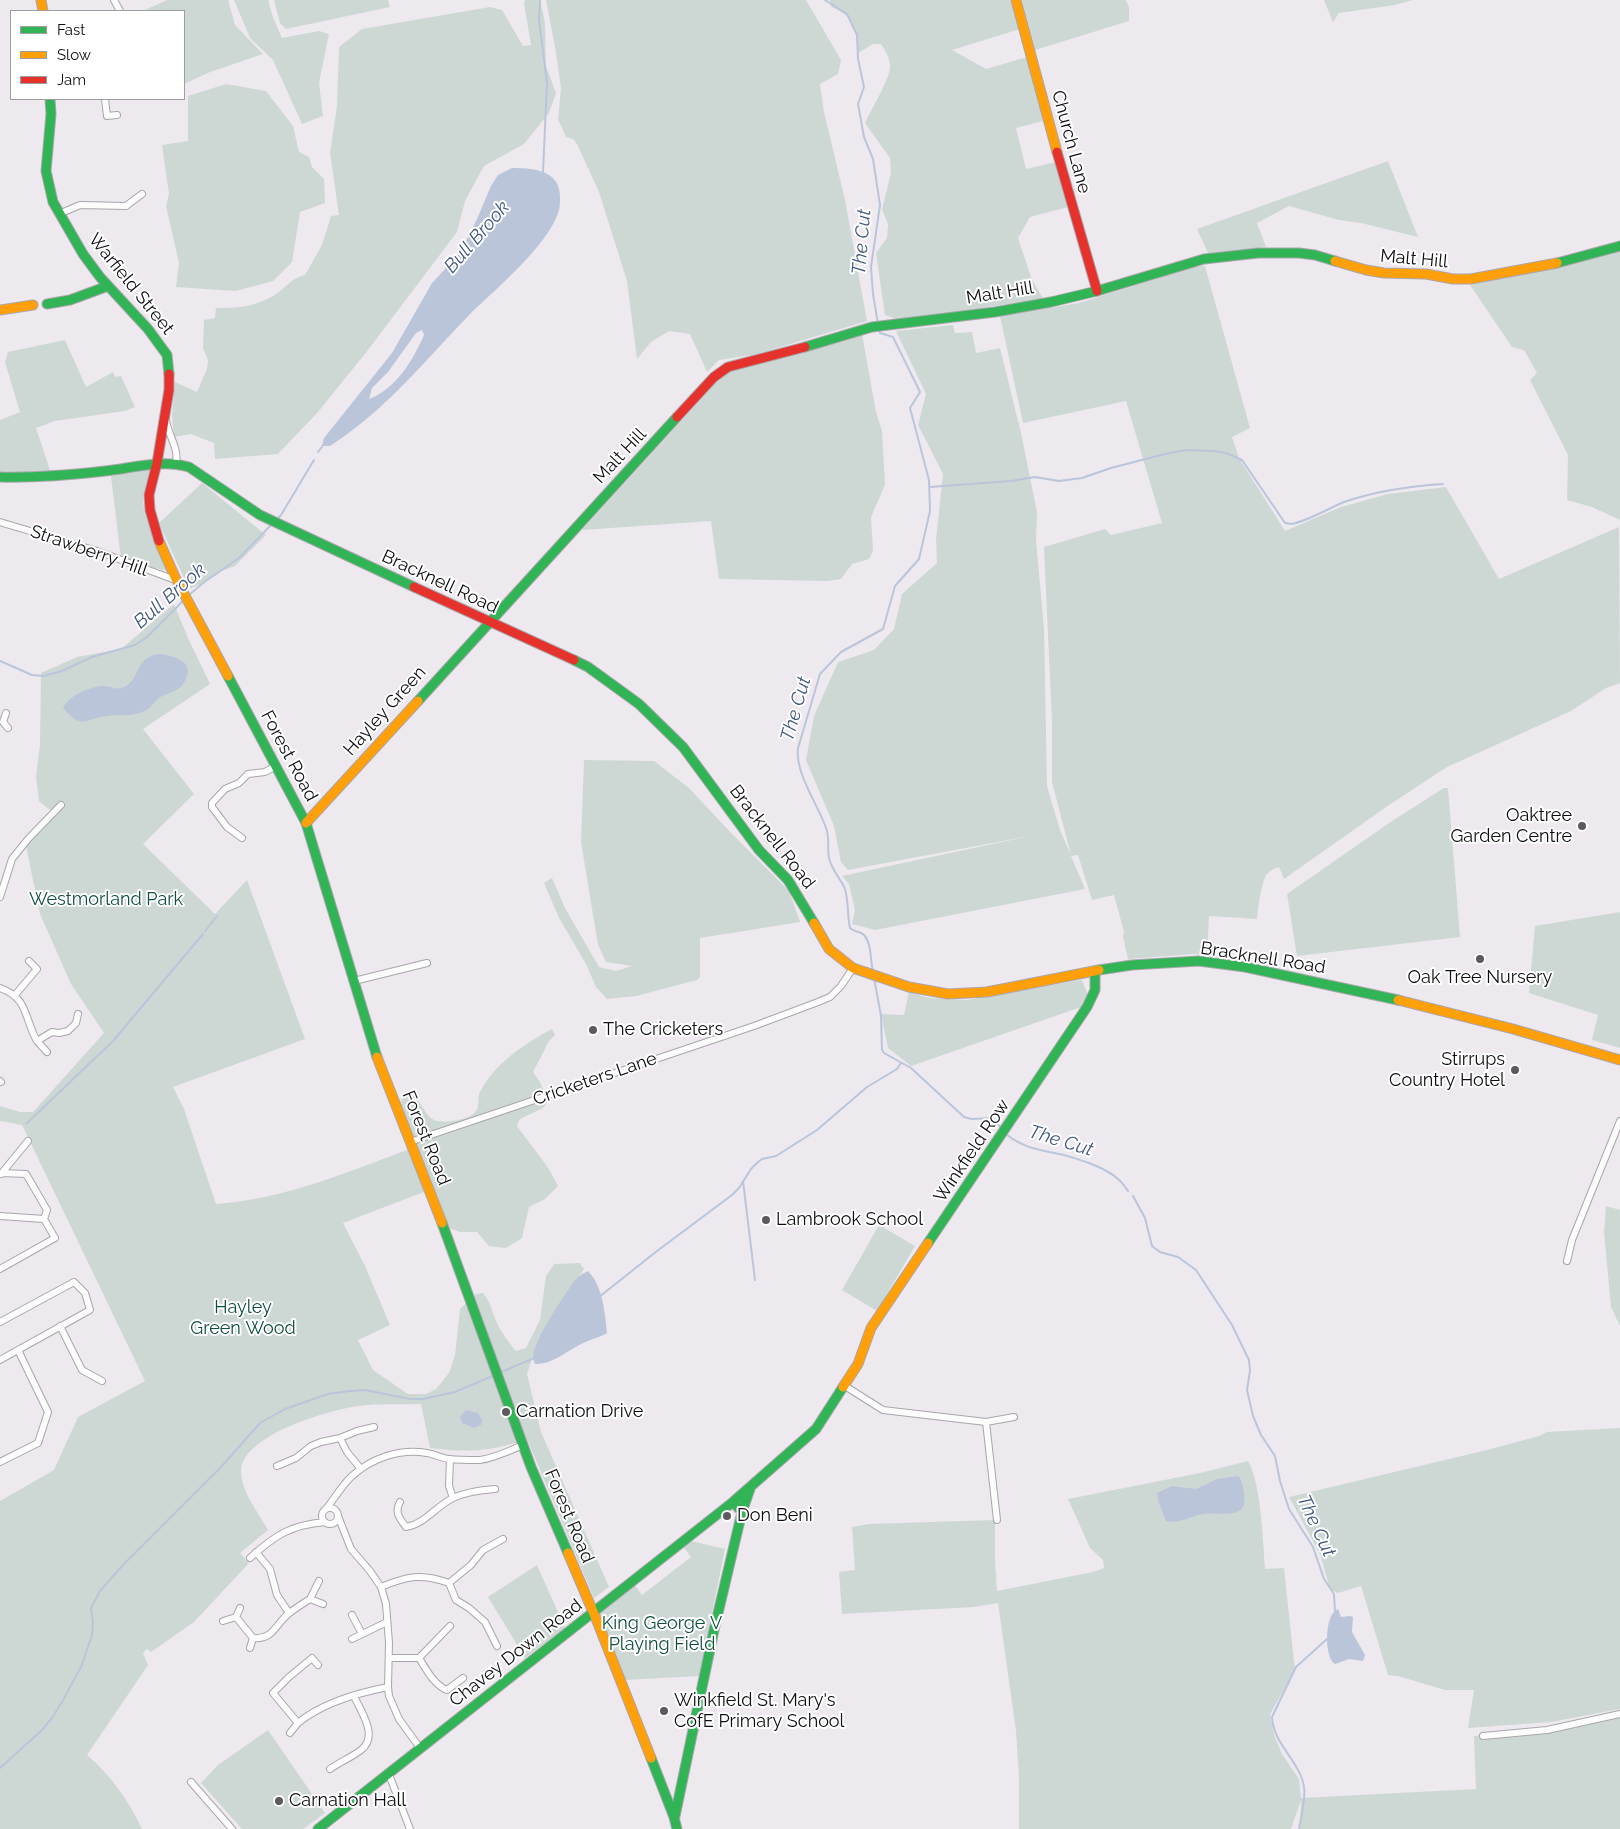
<!DOCTYPE html>
<html>
<head>
<meta charset="utf-8">
<style>
	body { margin:0 }
	#map { position:relative; width:1620px; height:1829px; overflow:hidden; background:#ede9ef; font-family:Raleway,sans-serif }
	canvas { display:block }
	.legend { position:absolute; left:10px; top:10px; width:175px; height:90px; box-sizing:border-box; background:#fff; border:1px solid #9f9ea0; margin:0; padding:6px 9px; list-style:none; font-size:15px; color:#0f0d11 }
	.legend li { display:flex; align-items:center; gap:10px; height:25px }
	.legend b { width:25px; border:1px solid #9f9ea0 }
</style>
</head>
<body>
<div id="map">
<canvas width="1620" height="1829"></canvas>
<ul class="legend">
<li><b style="height:6px;background:#30b455"></b>Fast</li>
<li><b style="height:6px;background:#ff9f0a"></b>Slow</li>
<li><b style="height:6px;background:#e5322d"></b>Jam</li>
</ul>
</div>
<script>
const context = document.querySelector('canvas').getContext('2d');
context.lineJoin = 'round';
function paint(path, color) { context.fillStyle = color; context.fill(path, 'evenodd'); }
function trace(path, color, width, dash) { context.strokeStyle = color; context.lineWidth = width; context.lineCap = dash ? 'butt' : 'round'; context.setLineDash(dash || []); context.stroke(path); }
function label(font, color, halo, rows, align = 'center') {
  context.font = font + ' Raleway,sans-serif'; context.lineWidth = 4; context.setLineDash([]); context.textBaseline = 'middle'; context.strokeStyle = halo; context.fillStyle = color; for (const [text, x, y, turn = 0] of rows) {
    context.save(); context.translate(x, y); context.rotate((+turn || 0) * Math.PI / 180); context.textAlign = isNaN(turn) ? turn : align; if (halo) context.strokeText(text, 0, 0); context.fillText(text, 0, 0); context.restore();
  }
}
paint(new Path2D(`
	M 167,0 L 228,0 L 235,25 L 263,54 L 210,72 L 184,84 L 184,11 L 145,10 Z
	M 234,0 L 268,0 L 273,17 L 282,38 L 319,31 L 329,34 L 319,83 L 323,116 L 302,124 L 273,60 L 250,38 Z
	M 274,0 L 388,0 L 390,7 L 286,29 L 280,23 Z
	M 525,0 L 540,0 L 545,23 L 546,66 L 556,93 L 549,113 L 524,144 L 484,166 L 465,201 L 457,232 L 368,350 L 318,412 L 278,454 L 215,459 L 214,443 L 191,434 L 174,437 L 172,416 L 175,382 L 197,392 L 207,369 L 208,360 L 203,348 L 204,320 L 215,318 L 216,308 C 238,308 253,307 273,296 C 285,289 291,278 305,275 L 322,245 L 331,216 L 339,215 L 330,153 L 337,106 L 339,47 L 362,29 L 490,7 L 502,10 L 523,46 L 531,45 L 524,3 Z
	M 546,0 L 806,0 L 841,60 L 838,74 L 820,84 L 824,112 L 845,200 L 867,321 L 757,354 L 719,360 L 707,372 L 690,334 L 669,331 L 651,342 L 637,359 L 627,281 L 599,192 L 577,144 L 573,139 L 566,137 L 558,119 L 561,88 L 555,47 Z
	M 830,0 L 1012,0 L 1020,29 L 952,50 L 986,69 L 1027,57 L 1043,121 L 1016,128 L 1026,169 L 1056,162 L 1068,207 L 1030,217 L 1018,238 L 1032,280 L 1043,298 L 964,311 L 897,319 L 885,315 L 876,253 L 887,238 L 888,224 L 882,209 L 891,173 L 890,158 L 865,123 C 870,112 891,77 890,66 C 890,58 885,50 881,44 L 873,44 L 858,53 C 856,29 856,17 831,7 Z
	M 1022,0 L 1126,0 L 1129,7 L 1129,21 L 1035,50 Z
	M 1324,0 L 1413,0 L 1395,5 L 1339,13 L 1333,22 Z
	M 226,84 L 266,91 L 293,126 L 299,152 L 309,157 L 312,167 L 324,179 L 325,203 L 300,212 L 292,262 L 273,281 L 236,291 L 176,287 L 179,263 L 166,206 L 169,194 L 162,145 L 188,141 L 188,96 Z
	M 1388,161 L 1418,237 L 1361,223 L 1339,220 L 1289,206 L 1257,223 L 1266,247 L 1208,253 L 1197,229 Z
	M 1620,249 L 1620,520 L 1592,507 L 1567,500 L 1568,455 L 1530,380 L 1537,373 L 1524,350 L 1512,347 L 1470,285 L 1536,271 Z
	M 1205,266 L 1250,428 L 1232,437 L 1239,458 L 1285,531 L 1341,507 L 1388,494 L 1446,487 L 1499,579 L 1619,527 L 1620,683 L 1606,688 L 1571,711 L 1447,767 L 1389,805 L 1284,879 L 1279,867 C 1275,868 1271,870 1268,873 C 1261,880 1258,909 1257,919 L 1209,916 L 1207,955 L 1193,954 L 1128,959 L 1123,937 L 1124,932 L 1114,895 L 1092,900 L 1078,855 L 1071,856 L 1085,889 L 875,930 L 852,924 L 855,910 L 849,884 L 842,876 L 1030,836 L 848,870 L 841,862 L 834,826 L 806,760 L 814,716 L 838,662 L 874,650 L 894,629 L 902,594 L 937,563 L 936,540 L 943,474 L 918,425 L 926,394 L 896,331 L 953,325 L 955,333 L 972,332 L 976,353 L 1000,348 L 1021,433 L 1037,512 L 1036,540 L 1044,628 L 1047,786 L 1060,830 L 1071,855 L 1052,782 L 1052,722 L 1044,547 L 1105,529 L 1111,535 L 1162,523 L 1126,401 L 1023,423 L 1000,316 L 1079,303 L 1195,267 Z
	M 862,334 L 876,412 L 882,431 L 885,485 L 871,517 L 873,551 L 869,559 L 852,564 L 841,579 L 827,581 L 719,579 L 711,521 L 582,530 L 727,371 Z
	M 65,340 L 86,387 L 113,372 L 115,377 L 121,376 L 135,407 L 125,411 L 55,421 L 36,428 L 51,473 L 0,473 L 0,420 L 20,412 L 5,362 L 8,352 Z
	M 150,470 L 143,496 L 144,510 L 166,571 L 121,559 L 111,476 Z
	M 202,483 L 266,535 L 235,566 L 216,573 L 203,583 L 189,589 L 159,523 Z
	M 174,604 L 188,638 L 210,684 L 143,729 L 194,794 L 143,844 L 215,914 L 247,880 L 305,1039 L 173,1087 L 184,1109 L 216,1204 C 287,1199 352,1170 418,1146 L 401,1105 L 402,1095 L 409,1092 C 422,1100 423,1114 434,1120 C 443,1124 464,1120 472,1115 C 482,1109 476,1100 480,1092 C 495,1063 524,1044 552,1029 L 555,1035 L 549,1041 L 533,1072 L 540,1082 L 548,1101 L 543,1108 L 520,1119 L 517,1126 C 531,1146 548,1164 558,1186 L 545,1199 L 529,1207 L 522,1238 L 506,1248 L 489,1246 L 477,1232 L 460,1232 L 449,1228 L 436,1194 L 429,1190 L 343,1223 L 365,1266 L 390,1325 L 358,1340 L 373,1370 L 408,1394 L 426,1394 L 436,1389 L 449,1373 L 455,1355 L 460,1309 L 476,1294 L 483,1293 C 491,1303 492,1312 497,1323 C 502,1334 509,1342 516,1351 L 526,1348 L 540,1320 L 546,1276 L 554,1264 L 580,1263 L 584,1269 L 563,1300 L 537,1343 L 527,1374 L 541,1432 L 609,1587 L 594,1598 L 514,1408 L 506,1412 L 516,1443 C 483,1452 464,1452 430,1448 L 421,1404 C 399,1405 374,1403 352,1407 C 324,1412 242,1436 241,1471 C 241,1491 258,1512 268,1530 L 240,1553 L 249,1563 L 194,1622 L 151,1652 L 147,1649 L 143,1653 L 148,1665 L 87,1755 C 110,1774 129,1801 142,1829 L 0,1829 L 0,1501 L 54,1470 L 78,1417 L 145,1381 L 22,1125 L 0,1121 L 0,1106 L 20,1112 L 33,1112 L 104,1033 L 71,984 L 40,914 L 26,846 L 56,815 L 39,801 L 36,777 L 40,744 L 41,673 L 77,657 L 121,649 Z
	M 584,760 L 654,761 L 689,788 L 732,834 L 789,891 L 800,922 L 700,938 L 700,977 L 697,980 L 636,996 L 607,999 L 596,987 L 586,964 L 559,918 L 544,883 L 552,878 L 565,908 L 599,967 L 616,971 L 632,966 L 606,962 L 598,945 L 581,842 Z
	M 1444,788 L 1448,788 L 1460,937 L 1297,956 L 1287,894 L 1392,821 Z
	M 1620,912 L 1620,1048 L 1592,1040 L 1598,1015 L 1529,993 L 1535,926 Z
	M 1082,980 L 1088,995 L 1081,1007 L 911,1066 L 888,1048 L 881,1014 L 904,1015 L 909,992 L 929,998 L 967,1000 Z
	M 1606,1206 L 1620,1210 L 1620,1326 L 1611,1307 L 1604,1232 Z
	M 879,1225 L 915,1246 L 877,1311 L 842,1290 Z
	M 1620,1428 L 1620,1709 L 1551,1722 L 1468,1728 L 1474,1690 L 1445,1690 L 1398,1676 L 1388,1675 L 1361,1586 L 1338,1593 L 1330,1589 L 1320,1554 L 1289,1497 L 1487,1450 L 1539,1436 L 1547,1432 Z
	M 1248,1461 C 1261,1483 1263,1541 1265,1569 L 1284,1568 L 1295,1671 L 1270,1714 L 1274,1735 L 1282,1754 L 1299,1779 L 1301,1798 L 1476,1789 L 1474,1736 L 1503,1734 L 1620,1717 L 1620,1829 L 1300,1829 L 1301,1800 L 1291,1829 L 1019,1829 L 1019,1776 L 1016,1731 L 998,1603 L 974,1607 L 842,1614 L 839,1572 L 855,1570 L 852,1527 L 869,1524 L 995,1520 L 995,1561 L 997,1591 L 1093,1572 L 1104,1568 L 1103,1560 L 1090,1548 L 1068,1499 L 1200,1473 Z
	M 691,1541 L 725,1549 L 699,1676 L 625,1680 L 598,1613 L 634,1584 L 642,1595 L 691,1557 L 683,1546 Z
	M 537,1565 L 565,1628 L 525,1658 L 488,1597 Z
	M 268,1730 L 325,1813 L 303,1829 L 242,1829 L 201,1783 L 218,1765 Z`), '#cdd8d4');
paint(new Path2D(`
	M 512,168 C 533,168 561,170 560,198 C 560,203 560,208 558,213 C 547,246 497,288 471,313 C 436,349 403,389 364,421 C 353,430 342,438 330,446 L 322,446 L 324,438 L 392,353 L 432,283 L 460,253 L 477,219 L 491,186 L 498,175 ZM 422,330 L 424,335 C 413,360 396,389 369,399 L 372,388 L 388,372 L 416,333 Z
	M 158,654 C 171,655 195,660 186,679 C 184,683 181,688 176,690 C 171,694 164,694 159,698 C 154,702 151,708 145,711 C 133,717 120,714 107,716 C 85,718 83,731 63,708 C 68,696 91,686 103,686 C 112,685 116,692 126,686 C 141,677 134,659 158,654 Z
	M 588,1271 C 603,1286 605,1314 607,1333 C 601,1337 594,1338 588,1341 C 571,1347 554,1365 535,1364 C 534,1361 533,1359 533,1356 C 534,1340 565,1294 575,1280 C 579,1276 583,1273 588,1271 Z
	M 466,1410 L 478,1413 L 482,1420 L 481,1425 L 474,1428 L 462,1423 L 460,1417 Z
	M 1238,1476 C 1243,1482 1243,1487 1244,1494 C 1248,1522 1220,1511 1203,1514 C 1190,1516 1180,1524 1166,1521 L 1159,1503 L 1157,1493 L 1172,1486 L 1196,1489 L 1217,1479 Z
	M 1338,1609 L 1341,1617 L 1350,1616 L 1353,1617 L 1352,1632 L 1365,1655 L 1363,1661 L 1349,1659 L 1335,1664 C 1324,1658 1324,1614 1338,1609 Z`), '#bbc5da');
trace(new Path2D(`
	M 540,0 L 539,20 L 547,83 L 543,172
	M 825,0 L 847,14 L 857,35 L 858,59 L 864,87 L 858,104 L 864,137 L 873,159 L 880,205 L 871,267 L 873,294 L 878,324
	M 318,452 L 324,444
	M 930,487 L 1011,481 L 1035,477 L 1059,481 L 1082,478 L 1111,468 L 1165,454 L 1186,450 L 1214,451 L 1226,453 L 1242,460 L 1283,520 L 1285,523 L 1291,524 C 1306,522 1329,508 1344,502 C 1376,491 1410,486 1443,484
	M 276,520 L 281,515 L 314,460
	M 189,595 L 203,583 L 239,558 L 273,523
	M 0,661 L 32,675 L 43,676 L 62,671 L 92,657 L 135,645 L 147,637 L 184,600
	M 205,931 L 217,916
	M 873,971 C 870,960 872,944 864,935 C 860,931 854,932 850,928 C 847,915 849,903 845,889 C 841,879 832,871 829,858 C 827,848 830,838 826,828 C 818,804 795,774 798,748 L 820,674 L 841,652 L 883,629 L 895,586 L 919,559 L 930,511 L 929,480 L 910,408 L 920,392 L 893,337 L 880,333 L 879,328
	M 874,978 L 881,1016 L 882,1050 L 884,1053 L 911,1068 L 964,1117 L 972,1119 L 992,1118 L 1001,1128
	M 26,1124 L 113,1041 L 203,934
	M 1006,1134 C 1024,1149 1042,1150 1064,1155 C 1081,1160 1105,1167 1118,1179 C 1122,1182 1125,1187 1128,1191
	M 743,1181 L 755,1280
	M 1133,1196 L 1145,1218 L 1152,1246 L 1160,1252 L 1178,1257 L 1196,1270 L 1232,1325 L 1249,1360 L 1250,1371 L 1247,1390 L 1253,1416 L 1261,1435 L 1275,1456 L 1280,1481 L 1289,1509 L 1313,1547 L 1324,1579 L 1334,1594 L 1335,1611
	M 599,1297 L 657,1251 L 732,1195 L 739,1188 L 751,1169 L 758,1162 L 762,1159 L 776,1156 L 817,1130 L 867,1087 L 897,1069 L 901,1063
	M 499,1373 L 534,1358
	M 0,1768 L 42,1730 L 52,1718 L 62,1702 L 81,1667 L 92,1635 L 93,1622 L 91,1608 L 100,1591 L 122,1566 L 222,1466 L 260,1423 L 285,1409 L 328,1394 L 349,1391 L 365,1390 L 410,1399 L 423,1399 L 455,1392 L 495,1375
	M 1299,1829 C 1301,1818 1306,1798 1304,1787 C 1300,1761 1273,1744 1272,1717 L 1296,1667 L 1327,1639`), '#bbc5da', 2);
const street = new Path2D(`
	M 114,0 L 120,11
	M 105,99 L 107,116 L 117,115
	M 59,214 L 80,205 L 126,206 L 142,194
	M 166,420 C 168,435 179,448 176,463
	M 0,522 L 97,551 L 178,581
	M 6,713 L 3,722 L 8,728
	M 242,838 L 227,827 L 212,807 L 212,803 L 225,789 L 239,783 L 248,774 L 265,772 L 276,766
	M 0,897 L 12,859 L 28,839 L 61,805
	M 354,981 L 427,963
	M 0,988 C 29,998 24,1019 37,1041 L 52,1032 L 59,1033 L 68,1031 L 76,1023 L 78,1014
	M 15,995 L 37,969 L 29,961
	M 37,1041 L 47,1052
	M 0,1081 L 1,1082
	M 410,1142 L 754,1026 L 818,1002 L 830,997 L 841,986 L 853,968
	M 2,1173 L 26,1174 L 47,1210 L 44,1219
	M 1,1174 L 28,1141
	M 0,1216 L 44,1219 L 55,1238 L 0,1269
	M 1567,1261 L 1572,1240 L 1620,1121
	M 0,1322 L 74,1282 L 85,1293 L 90,1310 L 0,1360
	M 60,1326 L 82,1370 L 102,1381
	M 845,1386 L 883,1410 L 986,1422 L 1014,1417
	M 986,1422 L 997,1520
	M 340,1438 L 357,1431 L 374,1427
	M 450,1459 L 449,1486 L 453,1498
	M 0,1462 L 38,1443 L 48,1412 L 18,1350
	M 277,1466 L 296,1458 L 311,1446 L 321,1442 L 340,1438 L 347,1452 L 361,1469
	M 400,1502 C 394,1512 400,1519 406,1527 C 425,1524 436,1506 453,1498 C 466,1492 481,1490 495,1489
	M322 1516a8 8 0 1 1 16 0a8 8 0 1 1-16 0Z
	M 326,1509 C 335,1498 342,1485 352,1476 C 372,1458 400,1448 427,1453 C 434,1454 441,1458 449,1459 C 458,1460 470,1460 480,1460 C 495,1458 509,1451 523,1445
	M 338,1516 L 351,1549 L 370,1571 L 381,1587 L 386,1604 L 389,1643 L 388,1687 L 389,1696 L 399,1719 L 420,1748
	M 256,1552 L 270,1569 L 277,1595 L 289,1613
	M 250,1558 C 275,1535 291,1525 325,1522
	M 319,1581 L 310,1599 L 323,1604
	M 449,1583 L 471,1565 L 483,1550 L 503,1539
	M 381,1587 C 407,1576 422,1573 449,1583 L 456,1600 L 469,1608 L 485,1622 L 497,1646
	M 352,1615 L 362,1634
	M 236,1617 L 253,1638
	M 223,1621 L 236,1617 L 240,1608
	M 450,1626 L 419,1658 C 426,1669 434,1685 447,1690 L 463,1678
	M 352,1639 L 387,1622
	M 250,1648 L 253,1638 C 272,1640 275,1626 287,1615 C 294,1609 302,1604 310,1599
	M 389,1658 L 419,1658
	M 318,1665 L 312,1658 L 289,1677 L 273,1693 L 298,1723 C 322,1703 357,1693 388,1687
	M 290,1733 L 298,1723
	M 1483,1736 L 1547,1730 L 1620,1714
	M 330,1769 C 340,1762 352,1757 361,1750 C 379,1736 361,1712 354,1696
	M 388,1772 L 410,1829
	M 191,1782 L 232,1829`);
const fast = new Path2D(`
	M 50,99 L 51,114 L 46,171 L 53,202 L 83,254 L 100,277 L 148,329 L 167,355 L 169,374
	M 1557,263 L 1620,246
	M 47,304 L 70,300 L 108,286
	M 805,347 L 872,327 L 995,312 L 1051,302 L 1097,291 L 1204,259 L 1258,253 L 1299,253 L 1315,255 L 1335,261
	M 0,477 C 35,478 70,475 105,471 C 134,468 160,459 189,467 L 260,515 L 414,587
	M 574,660 L 588,667 L 639,704 L 683,747 L 759,850 L 788,880 L 814,923
	M 228,676 L 306,823 L 377,1057
	M 418,701 L 677,417
	M 1099,970 L 1132,965 L 1199,961 L 1245,967 L 1398,1000
	M 442,1223 L 531,1467 L 568,1553
	M 928,1243 L 1087,1007 L 1095,990 L 1095,971
	M 742,1512 L 751,1486
	M 651,1758 L 674,1817 L 677,1829
	M 675,1816 L 714,1630 L 742,1512 L 733,1502
	M 318,1829 L 733,1502 L 816,1429 L 843,1387`);
const slow = new Path2D(`
	M 41,0 L 43,11
	M 1016,0 L 1057,152
	M 1335,261 L 1366,270 L 1384,273 L 1426,274 L 1453,279 L 1471,279 L 1557,263
	M 0,310 L 33,305
	M 159,541 L 175,577 L 228,676
	M 306,823 L 418,701
	M 814,923 L 829,949 L 853,968 L 909,987 L 948,994 L 987,992 L 1099,970
	M 1398,1000 L 1513,1029 L 1620,1060
	M 377,1057 L 442,1223
	M 843,1387 L 858,1364 L 871,1328 L 928,1243
	M 568,1553 L 597,1621 L 651,1758`);
const jam = new Path2D(`
	M 1057,152 L 1097,291
	M 677,417 L 714,377 L 728,367 L 805,347
	M 159,541 L 150,510 L 149,495 L 157,463 L 169,390 L 169,374
	M 414,587 L 574,660`);
trace(street, '#a9a6ab', 8);
trace(fast, '#a9a6ab', 11);
trace(slow, '#a9a6ab', 11);
trace(jam, '#a9a6ab', 11);
trace(street, '#fcfcfd', 6);
trace(fast, '#30b455', 9);
trace(slow, '#ff9f0a', 9);
trace(jam, '#e5322d', 9);
for (const [x, y, r, color] of [
	[1582,826,5,"#5d5a5f"],
	[1480,959,5,"#5d5a5f"],
	[593,1030,5,"#5d5a5f"],
	[1515,1070,5,"#5d5a5f"],
	[766,1220,5,"#5d5a5f"],
	[506,1412,5,"#5d5a5f"],
	[727,1516,5,"#5d5a5f"],
	[664,1711,5,"#5d5a5f"],
	[279,1801,5,"#5d5a5f"]
]) { const dot = new Path2D(); dot.arc(x, y, r, 0, 2 * Math.PI); context.fillStyle = color; context.fill(dot); trace(dot, '#fff', 2); }
label('18px', '#0f0d11', '#fff', [
	["Church Lane",1071,142,75],
	["Malt Hill",1414,259,5],
	["Warfield Street",131,284,51],
	["Malt Hill",1000,293,-9],
	["Malt Hill",620,456,-47],
	["Strawberry Hill",89,551,19],
	["Bracknell Road",440,582,25],
	["Hayley Green",385,711,-48],
	["Forest Road",289,756,62],
	["Bracknell Road",772,837,52],
	["Bracknell Road",1263,958,9],
	["Cricketers Lane",595,1079,-19],
	["Forest Road",426,1138,68],
	["Winkfield Row",972,1151,-56],
	["Forest Road",569,1516,67],
	["Chavey Down Road",516,1653,-38]
]);
label('18px', '#0f0d11', '#fff', [
	["Oaktree",1572,816,"right"],
	["Garden Centre",1572,837,"right"],
	["Oak Tree Nursery",1480,978,"center"],
	["The Cricketers",603,1030],
	["Stirrups",1505,1060,"right"],
	["Country Hotel",1505,1081,"right"],
	["Lambrook School",776,1220],
	["Carnation Drive",516,1412],
	["Don Beni",737,1516],
	["Winkfield St. Mary's",674,1701],
	["CofE Primary School",674,1722],
	["Carnation Hall",289,1801]
], 'left');
label('18px', '#104f39', '#fff', [
	["Westmorland Park",106,900],
	["Hayley",243,1308],
	["Green Wood",243,1329],
	["King George V",662,1624],
	["Playing Field",662,1645]
]);
label('italic 19px', '#405780', '#fff', [
	["Bull Brook",477,237,-49],
	["The Cut",862,242,-85],
	["Bull Brook",170,596,-41],
	["The Cut",796,709,-74],
	["The Cut",1061,1141,17],
	["The Cut",1316,1526,65]
]);
</script>
</body>
</html>
